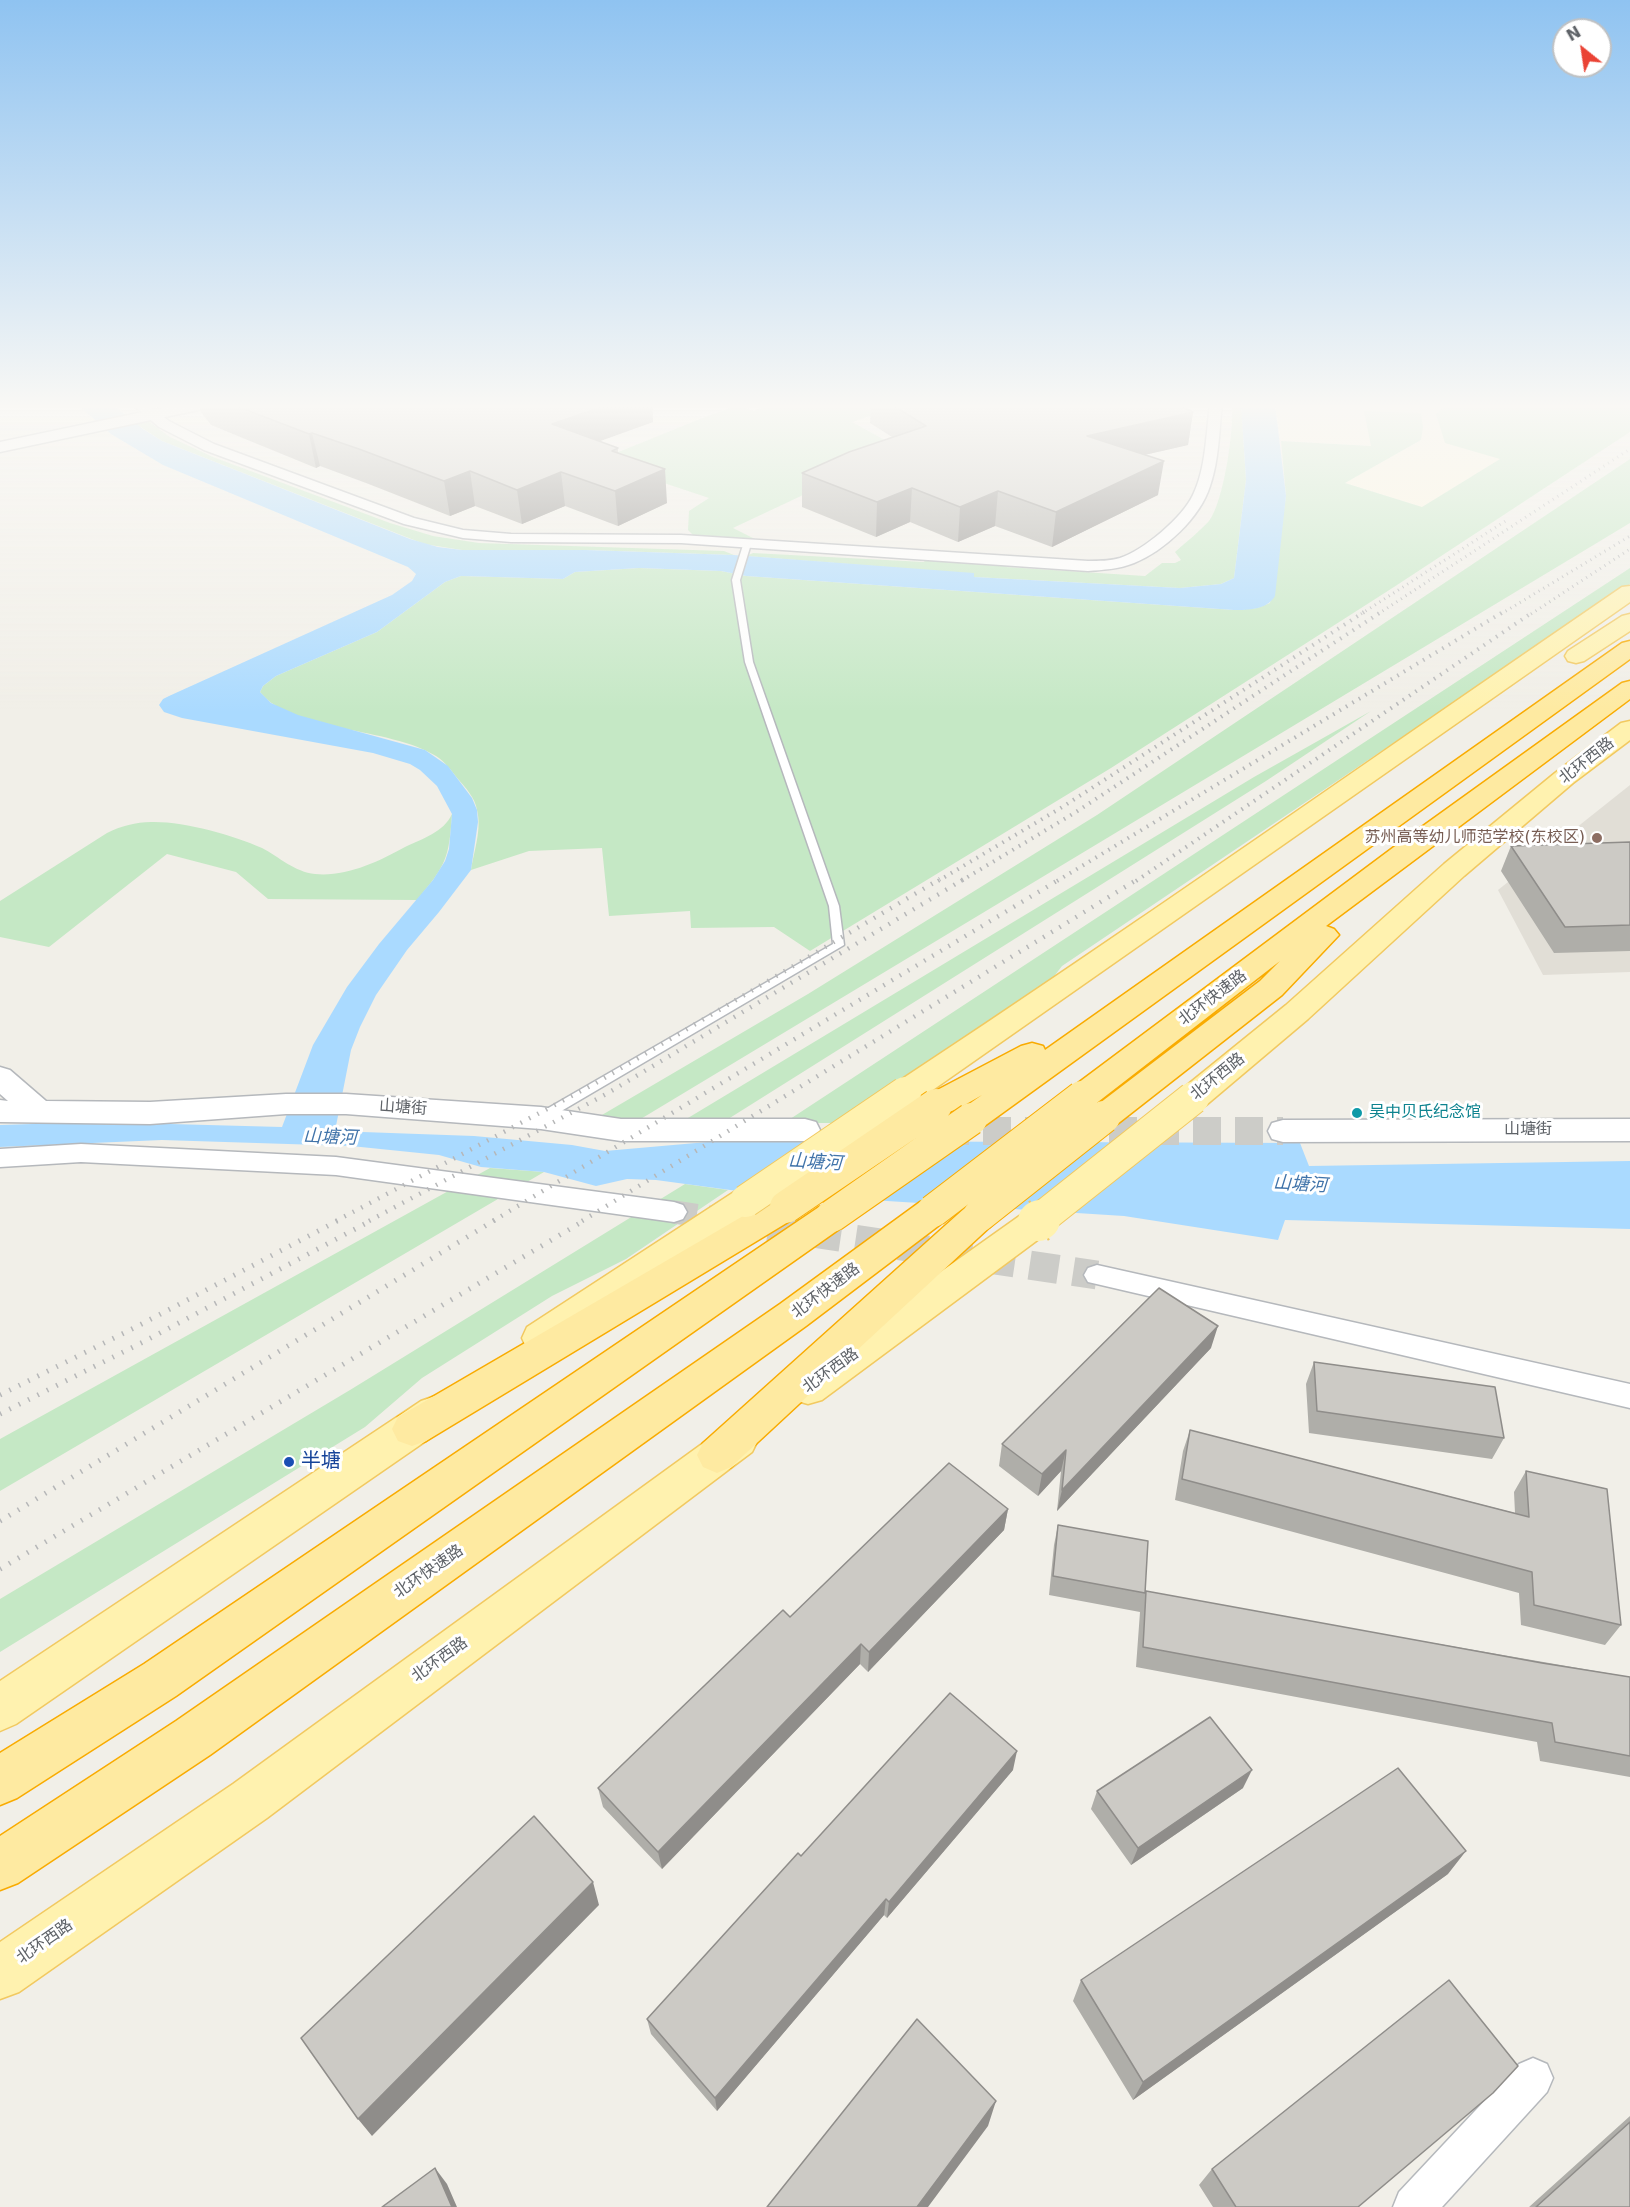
<!DOCTYPE html>
<html>
<head>
<meta charset="utf-8">
<style>
	body { margin:0 }
	#map { position:relative; width:1630px; height:2207px; overflow:hidden; background:#f1efe8; font-family:"DejaVu Sans",sans-serif }
	canvas { display:block }
	.north { position:absolute; left:1552px; top:18px; width:60px; height:60px; box-sizing:border-box; background:#fff; border:2px solid #bfc1c3; border-radius:50%; rotate:330deg; font-size:16px; font-weight:700; line-height:24px; text-align:center; color:#5f6368 }
	.north::after { content:''; display:block; margin:auto; width:21px; height:27px; background:#ea4335; clip-path:polygon(50% 0,100% 100%,50% 72%,0 100%) }
</style>
</head>
<body>
<div id="map">
<canvas width="1630" height="2207"></canvas>
<div class="north">N</div>
</div>
<script>
const context = document.querySelector('canvas').getContext('2d');
context.lineJoin = 'round';
function paint(path, color) { context.fillStyle = color; context.fill(path, 'evenodd'); }
function trace(path, color, width, dash) { context.strokeStyle = color; context.lineWidth = width; context.lineCap = dash ? 'butt' : 'round'; context.setLineDash(dash || []); context.stroke(path); }
function label(font, color, halo, rows, align = 'center') {
  context.font = font + ' "DejaVu Sans","Noto Sans SC",sans-serif'; context.lineWidth = 6; context.setLineDash([]); context.textBaseline = 'middle'; context.strokeStyle = halo; context.fillStyle = color; for (const [text, x, y, turn = 0] of rows) {
    context.save(); context.translate(x, y); context.rotate((+turn || 0) * Math.PI / 180); context.textAlign = isNaN(turn) ? turn : align; if (halo) context.strokeText(text, 0, 0); context.fillText(text, 0, 0); context.restore();
  }
}
paint(new Path2D(`
	M 1275,404 L 1449,404 L 1436,414 L 1501,459 L 1422,507 L 1345,483 L 1421,440 L 1371,446 L 1281,441 Z`), '#fef7e0');
paint(new Path2D(`
	M 1630,785 L 1630,972 L 1543,975 L 1498,890 Z`), '#e1ded6');
paint(new Path2D(`
	M 771,404 L 853,404 L 881,412 L 852,422 L 901,449 L 733,528 L 757,540 L 694,536 L 688,530 L 689,511 L 709,498 L 610,465 L 606,457 L 705,417 L 739,405 L 754,411 Z
	M 1232,404 L 1241,404 L 1246,480 L 1234,578 L 1221,584 L 1180,588 L 974,577 L 974,574 L 746,556 L 753,553 L 924,562 L 927,558 L 1007,563 L 1006,567 L 1145,576 L 1162,563 L 1175,563 L 1181,560 L 1175,552 C 1186,542 1199,532 1209,521 C 1224,501 1234,429 1232,404 Z
	M 1449,404 L 1630,404 L 1630,432 L 1394,587 L 1111,768 L 810,951 L 774,927 L 691,928 L 690,911 L 609,916 L 602,848 L 529,851 L 471,870 C 474,851 482,829 477,810 C 475,798 466,788 458,779 C 451,770 445,762 436,756 C 390,727 291,732 260,692 L 263,686 L 276,676 L 377,632 L 445,582 L 461,576 L 563,579 L 575,572 L 639,568 L 721,571 L 746,576 L 1234,610 L 1257,608 L 1270,603 L 1286,496 L 1281,441 L 1371,446 L 1364,411 L 1421,413 L 1423,427 L 1421,440 L 1345,483 L 1422,507 L 1500,459 L 1445,443 L 1436,414 Z
	M 148,421 L 170,437 L 213,457 L 390,523 L 433,536 L 479,543 L 724,551 L 734,555 L 586,550 L 462,550 L 424,544 L 162,441 L 136,424 Z
	M 1630,459 L 1630,523 L 634,1123 L 590,1122 L 808,994 L 1097,815 Z
	M 1630,568 L 1630,584 L 1062,966 L 1042,992 L 838,1123 L 784,1123 Z
	M 1371,711 L 1266,781 L 717,1126 L 678,1124 L 1254,777 Z
	M 452,814 C 449,859 446,865 417,900 L 268,899 L 236,872 L 167,854 L 49,947 L 0,937 L 0,901 L 107,833 C 121,826 136,822 151,822 C 183,821 233,835 262,848 C 279,857 295,872 315,874 C 346,877 378,862 405,847 C 422,839 444,832 452,814 Z
	M 490,1168 L 544,1172 L 0,1491 L 0,1439 Z
	M 685,1184 L 728,1190 L 626,1259 L 552,1296 L 422,1378 L 365,1427 L 0,1652 L 0,1599 L 350,1390 Z`), '#c5e8c5');
paint(new Path2D(`
	M 77,404 L 112,404 L 143,429 L 162,441 L 410,539 L 438,547 L 462,550 L 586,550 L 734,555 L 974,573 L 974,577 L 1180,588 L 1221,584 L 1234,578 L 1246,480 L 1241,404 L 1275,404 L 1286,496 L 1275,596 C 1267,610 1248,610 1234,610 L 746,576 L 721,571 L 639,568 L 575,572 L 563,579 L 461,576 L 445,582 L 377,632 L 276,676 L 263,686 L 260,692 L 271,703 L 298,715 L 425,750 L 448,766 L 472,798 L 477,810 L 478,822 L 471,870 L 439,912 L 407,950 L 376,995 L 360,1027 L 351,1050 L 335,1131 L 474,1136 L 572,1145 L 605,1151 L 764,1137 L 798,1141 L 1300,1143 L 1309,1166 L 1630,1161 L 1630,1229 L 1285,1220 L 1278,1240 L 1124,1216 L 745,1192 L 656,1180 L 627,1179 L 596,1186 L 544,1172 L 481,1167 L 439,1155 L 351,1146 L 162,1140 L 0,1147 L 0,1125 L 96,1122 L 282,1127 L 313,1045 L 347,987 L 379,944 L 433,880 L 445,861 L 449,849 L 452,814 L 437,786 L 420,770 L 410,764 L 373,753 L 182,718 L 164,712 L 159,705 L 163,699 L 169,696 L 392,595 L 412,581 L 416,574 L 408,567 L 163,465 L 111,434 Z`), '#aadaff');
trace(new Path2D(`
	M 674,1212 L 735,1221`), '#ccccc8', 23, [23, 11]);
trace(new Path2D(`
	M 725,1220 L 1097,1275`), '#ccccc8', 29, [29, 15]);
trace(new Path2D(`
	M 941,1131 L 1283,1131`), '#ccccc8', 28, [28, 14]);
const service = new Path2D(`
	M 744,542 L 751,544 L 740,580 L 753,662 L 839,906 L 844,945 L 546,1120 L 538,1120 L 536,1117 L 538,1114 L 833,944 L 829,906 L 745,662 L 732,580 Z`);
const minor = new Path2D(`
	M 132,404 L 146,404 L 169,421 L 214,444 L 414,518 L 463,530 L 511,534 L 681,535 L 1088,561 C 1099,561 1110,561 1120,558 C 1144,550 1182,518 1193,495 C 1206,468 1206,434 1210,404 L 1222,404 C 1219,431 1219,460 1210,486 C 1200,518 1164,551 1134,563 C 1119,569 1103,570 1088,571 L 681,543 L 511,542 L 463,538 L 404,524 L 204,450 L 159,427 Z
	M 81,1144 L 336,1157 L 674,1202 L 683,1205 L 687,1212 L 683,1219 L 674,1222 L 336,1175 L 81,1162 L 0,1167 L 0,1149 Z
	M 1097,1265 L 1630,1384 L 1630,1408 L 1088,1282 L 1084,1275 L 1088,1268 Z
	M 1533,2058 L 1547,2064 L 1553,2078 L 1547,2092 L 1442,2207 L 1393,2207 L 1399,2192 L 1519,2064 Z`);
const tertiary = new Path2D(`
	M 181,404 L 211,404 L 203,409 L 0,452 L 0,442 Z
	M 0,1067 L 10,1070 L 46,1101 L 150,1102 L 286,1094 L 346,1094 L 541,1107 L 621,1119 L 805,1119 L 816,1122 L 820,1130 L 816,1138 L 805,1141 L 621,1141 L 541,1129 L 346,1114 L 286,1114 L 150,1124 L 0,1122 L 0,1100 L 8,1101 L 0,1094 Z
	M 1630,1119 L 1630,1141 L 1283,1142 L 1272,1139 L 1268,1131 L 1272,1123 L 1283,1120 Z`);
const primary = new Path2D(`
	M 1630,586 L 1630,602 L 917,1101 L 905,1104 L 893,1101 L 889,1093 L 893,1085 C 1139,923 1379,753 1622,587 Z
	M 1630,614 L 1630,631 L 1584,661 L 1576,663 L 1568,661 L 1565,656 L 1568,651 L 1622,616 Z
	M 1630,721 L 1630,740 L 1573,783 L 1464,876 L 1308,1019 L 1205,1106 L 1193,1109 L 1181,1106 L 1177,1098 L 1181,1090 L 1286,1005 L 1444,864 L 1555,773 L 1621,723 Z
	M 746,1188 L 758,1192 L 764,1201 L 758,1210 L 555,1349 L 541,1353 L 527,1349 L 522,1338 L 527,1327 L 734,1192 Z
	M 1038,1208 L 1051,1212 L 1056,1221 L 1051,1230 L 822,1400 L 808,1404 L 794,1400 L 788,1388 L 794,1376 L 1025,1212 Z
	M 435,1396 L 449,1401 L 455,1413 L 449,1425 L 16,1724 L 0,1731 L 0,1681 L 421,1401 Z
	M 738,1423 L 752,1428 L 758,1440 L 752,1452 L 267,1818 L 19,1992 L 0,1999 L 0,1942 L 233,1784 L 724,1428 Z`);
const trunk = new Path2D(`
	M 1630,641 L 1630,659 L 983,1127 L 971,1131 L 959,1127 L 954,1119 L 959,1111 L 982,1095 C 964,1105 946,1119 924,1113 L 919,1105 L 924,1097 L 1021,1046 L 1032,1043 L 1043,1046 L 1045,1050 L 1622,643 Z
	M 1630,681 L 1630,699 L 1326,926 L 1334,929 L 1339,935 L 1282,995 L 1116,1125 L 1104,1129 L 1092,1125 L 1087,1117 L 1092,1109 L 1260,981 L 1280,961 L 1094,1105 L 1082,1108 L 1070,1105 L 1066,1097 L 1070,1089 L 1398,844 L 1622,683 Z
	M 786,1194 L 798,1198 L 804,1207 L 798,1216 L 426,1441 L 412,1446 L 398,1441 L 392,1429 L 398,1417 L 774,1198 Z
	M 933,1198 L 946,1202 L 951,1211 L 946,1220 L 806,1326 L 210,1755 L 18,1883 L 0,1890 L 0,1836 L 176,1721 L 780,1304 L 920,1202 Z
	M 832,1203 L 845,1207 L 850,1216 L 845,1225 L 176,1696 L 17,1798 L 0,1805 L 0,1753 L 144,1664 L 819,1207 Z
	M 979,1203 L 992,1207 L 997,1216 L 992,1225 L 731,1467 L 717,1473 L 703,1467 L 697,1455 L 703,1443 L 966,1207 Z`);
trace(service, '#b5b8bc', 3);
trace(minor, '#b5b8bc', 3);
trace(tertiary, '#b5b8bc', 3);
trace(primary, '#f2c960', 3);
trace(trunk, '#f9ab00', 3);
paint(service, '#fff');
paint(minor, '#fff');
paint(tertiary, '#fff');
paint(primary, '#fff2af');
paint(trunk, '#feeaa1');
trace(new Path2D(`
	M 1361,614 L 1507,520
	M 1378,614 L 1630,449
	M 1501,614 L 1630,536
	M 1531,614 L 1630,549`), '#b6b7b8', 3, [1, 4.5]);
trace(new Path2D(`
	M 938,881 L 1064,806 L 1364,612
	M 961,881 L 1076,812 L 1381,612
	M 1057,881 L 1503,612
	M 1136,881 L 1533,612`), '#b6b7b8', 4, [1.5, 6]);
trace(new Path2D(`
	M 336,1221 L 596,1083 L 940,879
	M 369,1221 L 608,1093 L 964,879
	M 493,1221 L 1060,879
	M 582,1221 L 1138,879`), '#b6b7b8', 4.5, [1.5, 8]);
trace(new Path2D(`
	M 0,1395 L 134,1328 L 339,1220
	M 0,1414 L 143,1342 L 372,1220
	M 0,1521 L 495,1220
	M 0,1569 L 585,1220`), '#b6b7b8', 5, [1.5, 9]);
const primaryBridgeFar1 = new Path2D(`
	M 746,1201 L 905,1093
	M 1038,1221 L 1193,1098`);
const primaryBridge = new Path2D(`
	M 1038,1221 L 1040,1220`);
const trunkBridge = new Path2D(`
	M 786,1207 L 936,1105
	M 933,1211 L 1082,1097
	M 832,1216 L 971,1119
	M 979,1216 L 1104,1117`);
trace(primaryBridgeFar1, '#f2c960', 34, []);
trace(primaryBridge, '#f2c960', 44, []);
trace(trunkBridge, '#f9ab00', 34, []);
trace(primaryBridgeFar1, '#fff2af', 32);
trace(primaryBridge, '#fff2af', 40);
trace(trunkBridge, '#feeaa1', 32);
paint(new Path2D(`
	M 199,404 L 652,404 L 653,422 L 599,441 L 618,448 L 618,453 L 667,503 L 618,526 L 565,506 L 522,524 L 475,506 L 450,516 L 366,483 L 320,466 L 316,468 L 211,425 L 201,412 Z
	M 871,404 L 1176,404 L 1193,412 L 1188,445 L 1144,455 L 1158,495 L 1052,547 L 995,526 L 958,542 L 910,522 L 876,537 L 802,507 L 802,473 L 892,437 L 870,423 Z
	M 1630,842 L 1630,951 L 1554,953 L 1501,871 L 1511,846 Z
	M 1211,1348 L 1057,1511 L 1061,1471 L 1038,1496 L 999,1466 L 1002,1444 Z
	M 1314,1362 L 1504,1438 L 1492,1459 L 1309,1433 L 1306,1384 Z
	M 1190,1430 L 1515,1513 L 1514,1492 L 1526,1471 L 1621,1625 L 1605,1645 L 1521,1625 L 1519,1593 L 1175,1500 L 1183,1451 Z
	M 1008,1509 L 1004,1530 L 868,1672 L 860,1664 L 662,1869 L 603,1807 L 598,1788 L 790,1617 Z
	M 1058,1525 L 1145,1593 L 1630,1677 L 1630,1777 L 1540,1761 L 1537,1742 L 1136,1667 L 1140,1612 L 1049,1595 L 1054,1545 Z
	M 1013,1770 L 887,1918 L 884,1915 L 717,2111 L 651,2034 L 647,2019 L 801,1856 Z
	M 1243,1788 L 1131,1865 L 1091,1809 L 1097,1791 Z
	M 1448,1874 L 1133,2100 L 1073,2001 L 1081,1980 Z
	M 1630,2116 L 1630,2207 L 1529,2207 Z
	M 1212,2169 L 1358,2207 L 1213,2207 L 1199,2185 Z`), '#afaea9');
paint(new Path2D(`
	M 610,404 L 652,404 L 653,422 L 556,457 L 552,424 Z
	M 1193,412 L 1188,445 L 1083,469 L 1087,436 Z
	M 312,433 L 320,466 L 316,468 L 309,434 Z
	M 1164,461 L 1158,495 L 1052,547 L 1056,512 Z
	M 665,469 L 667,503 L 618,526 L 615,491 Z
	M 470,471 L 475,506 L 450,516 L 444,481 Z
	M 561,472 L 565,506 L 522,524 L 517,490 Z
	M 912,488 L 910,522 L 876,537 L 877,502 Z
	M 998,491 L 995,526 L 958,542 L 960,507 Z
	M 1218,1326 L 1211,1348 L 1057,1511 L 1062,1490 Z
	M 1066,1450 L 1061,1471 L 1038,1496 L 1042,1474 Z
	M 1008,1509 L 1004,1530 L 868,1672 L 869,1652 Z
	M 861,1644 L 860,1664 L 662,1869 L 658,1852 Z
	M 1017,1751 L 1013,1770 L 887,1918 L 889,1902 Z
	M 1252,1770 L 1243,1788 L 1131,1865 L 1138,1848 Z
	M 1466,1851 L 1448,1874 L 1133,2100 L 1143,2082 Z
	M 593,1882 L 599,1905 L 372,2136 L 358,2119 Z
	M 886,1899 L 884,1915 L 717,2111 L 715,2098 Z
	M 996,2101 L 988,2126 L 928,2207 L 917,2207 Z
	M 435,2168 L 447,2184 L 457,2207 L 452,2207 Z`), '#8f8d8a');
const building = new Path2D(`
	M 231,404 L 610,404 L 552,424 L 618,448 L 612,451 L 665,469 L 615,491 L 561,472 L 517,490 L 470,471 L 444,481 L 359,449 L 312,433 L 309,434 Z
	M 891,404 L 1176,404 L 1193,412 L 1087,436 L 1164,461 L 1056,512 L 998,491 L 960,507 L 912,488 L 877,502 L 802,473 L 849,452 L 926,426 Z
	M 1630,842 L 1630,925 L 1565,927 L 1511,846 Z
	M 1159,1288 L 1218,1326 L 1062,1490 L 1066,1450 L 1042,1474 L 1002,1444 Z
	M 1314,1362 L 1495,1387 L 1504,1438 L 1317,1411 Z
	M 1190,1430 L 1529,1517 L 1526,1471 L 1607,1489 L 1621,1625 L 1534,1605 L 1532,1572 L 1182,1479 Z
	M 949,1463 L 1008,1509 L 869,1652 L 861,1644 L 658,1852 L 598,1788 L 783,1610 L 790,1617 Z
	M 1058,1525 L 1148,1541 L 1145,1593 L 1053,1576 Z
	M 1146,1591 L 1542,1663 L 1630,1677 L 1630,1756 L 1555,1742 L 1552,1723 L 1143,1647 Z
	M 950,1693 L 1017,1751 L 889,1902 L 886,1899 L 715,2098 L 647,2019 L 798,1853 L 801,1856 Z
	M 1210,1717 L 1252,1770 L 1138,1848 L 1097,1791 Z
	M 1398,1768 L 1466,1851 L 1143,2082 L 1081,1980 Z
	M 534,1816 L 593,1882 L 358,2119 L 301,2038 Z
	M 1449,1980 L 1518,2066 L 1493,2093 L 1358,2207 L 1236,2207 L 1212,2169 Z
	M 917,2019 L 996,2101 L 917,2207 L 767,2207 Z
	M 1630,2122 L 1630,2207 L 1536,2207 Z
	M 435,2168 L 452,2207 L 382,2207 Z`);
paint(building, '#cccac5');
trace(building, '#8f8d8a', 1.5);
const sky = context.createLinearGradient(0, 0, 0, 713);
sky.addColorStop(0, '#8fc3f1');
sky.addColorStop(0.57, '#f9f8f5');
sky.addColorStop(1, '#f9f8f500');
context.fillStyle = sky;
context.fillRect(0, 0, 1630, 713);
for (const [x, y, r, color] of [
	[1597,838,6,"#8d6e63"],
	[1357,1113,6,"#0f9aa8"],
	[289,1462,6,"#1a4fb4"]
]) { const dot = new Path2D(); dot.arc(x, y, r, 0, 2 * Math.PI); context.fillStyle = color; context.fill(dot); trace(dot, '#fff', 2); }
label('16px', '#5f6368', '#fff', [
	["北环西路",1587,761,-38],
	["北环快速路",1213,998,-37],
	["北环西路",1218,1077,-39],
	["山塘街",403,1108,4],
	["山塘街",1528,1130],
	["北环快速路",826,1291,-37],
	["北环西路",831,1371,-36],
	["北环快速路",429,1572,-35],
	["北环西路",440,1660,-36],
	["北环西路",45,1942,-35]
]);
label('16px', '#785e54', '#fff', [
	["苏州高等幼儿师范学校(东校区)",1585,838]
], 'right');
label('16px', '#0d838f', '#fff', [
	["吴中贝氏纪念馆",1369,1113]
], 'left');
label('italic 18px', '#4174aa', '#fff', [
	["山塘河",330,1138,2],
	["山塘河",815,1163,3],
	["山塘河",1300,1185,3]
]);
label('20px', '#164399', '#fff', [
	["半塘",301,1462]
], 'left');
</script>
</body>
</html>
